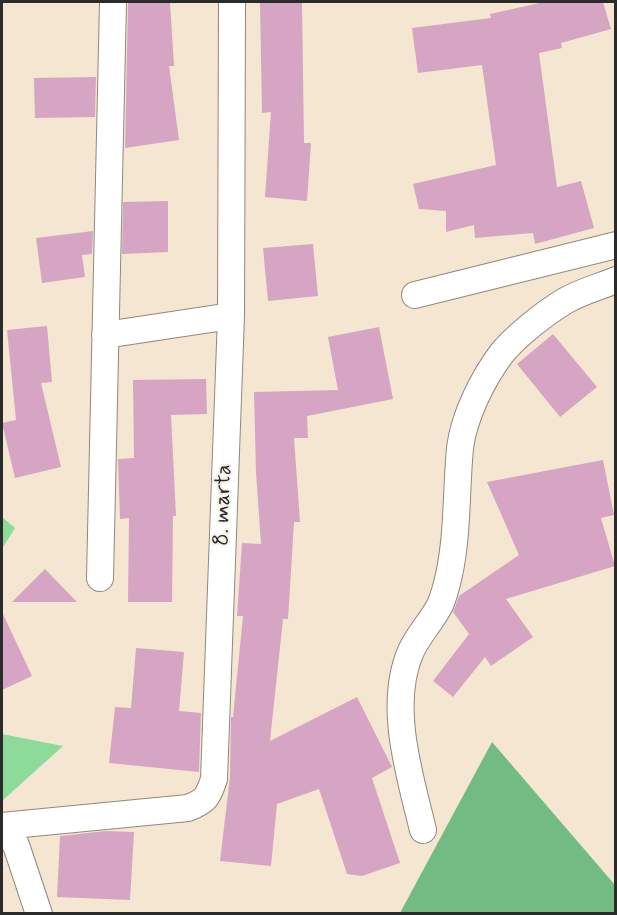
<!DOCTYPE html>
<html>
<head>
<meta charset="utf-8">
<style>
	body { margin:0 }
	#map { position:relative; width:617px; height:915px; overflow:hidden; background:#f5e6d1; font-family:Mynerve,sans-serif }
	canvas { display:block }
	.frame { position:absolute; inset:0; border:3px solid #2b2b2b; pointer-events:none }
</style>
</head>
<body>
<div id="map">
<canvas width="617" height="915"></canvas>
<div class="frame"></div>
</div>
<script>
const context = document.querySelector('canvas').getContext('2d');
context.lineJoin = 'round';
function paint(path, color) { context.fillStyle = color; context.fill(path, 'evenodd'); }
function trace(path, color, width, dash) { context.strokeStyle = color; context.lineWidth = width; context.lineCap = dash ? 'butt' : 'round'; context.setLineDash(dash || []); context.stroke(path); }
function label(font, color, halo, rows, align = 'center') {
  context.font = font + ' Mynerve,sans-serif'; context.lineWidth = 4.5; context.setLineDash([]); context.textBaseline = 'middle'; context.strokeStyle = halo; context.fillStyle = color; for (const [text, x, y, turn = 0] of rows) {
    context.save(); context.translate(x, y); context.rotate((+turn || 0) * Math.PI / 180); context.textAlign = isNaN(turn) ? turn : align; if (halo) context.strokeText(text, 0, 0); context.fillText(text, 0, 0); context.restore();
  }
}
paint(new Path2D(`
	M 2,517 L 15,528 L 2,549 Z
	M 2,734 L 63,746 L 2,801 Z`), '#8ddb9a');
paint(new Path2D(`
	M 492,742 L 615,885 L 615,913 L 400,913 Z`), '#72bb82');
paint(new Path2D(`
	M 128,2 L 170,2 L 174,66 L 169,66 L 179,140 L 125,148 Z
	M 260,2 L 302,2 L 304,143 L 311,143 L 307,201 L 265,197 L 271,112 L 262,113 Z
	M 544,2 L 603,2 L 611,29 L 561,43 L 562,48 L 539,53 L 557,187 L 581,181 L 594,228 L 535,244 L 533,233 L 475,238 L 474,225 L 446,232 L 446,211 L 419,209 L 413,184 L 496,165 L 482,65 L 418,73 L 412,28 L 491,18 L 490,14 Z
	M 96,77 L 95,117 L 35,118 L 34,78 Z
	M 168,201 L 168,252 L 122,254 L 123,202 Z
	M 93,231 L 92,254 L 82,255 L 85,277 L 42,283 L 36,238 Z
	M 313,244 L 318,296 L 268,301 L 263,248 Z
	M 47,326 L 52,382 L 41,383 L 61,467 L 15,478 L 2,423 L 16,420 L 7,330 Z
	M 379,327 L 393,399 L 307,416 L 308,438 L 294,438 L 300,522 L 294,522 L 288,619 L 283,619 L 270,741 L 357,697 L 392,767 L 372,778 L 400,863 L 362,876 L 347,874 L 319,789 L 277,804 L 271,866 L 220,861 L 230,777 L 231,717 L 233,717 L 243,616 L 237,616 L 242,543 L 261,544 L 256,472 L 254,392 L 338,390 L 328,337 Z
	M 553,334 L 597,387 L 560,417 L 517,364 Z
	M 206,379 L 207,414 L 171,415 L 176,516 L 173,516 L 172,602 L 128,602 L 129,518 L 120,519 L 118,459 L 134,458 L 133,380 Z
	M 603,460 L 614,515 L 601,518 L 615,566 L 506,599 L 533,637 L 491,666 L 485,657 L 453,697 L 433,681 L 469,634 L 453,612 L 459,596 L 519,555 L 487,482 Z
	M 45,569 L 77,602 L 12,602 Z
	M 2,612 L 32,676 L 2,690 Z
	M 136,648 L 184,652 L 179,711 L 201,713 L 199,772 L 109,763 L 115,707 L 131,708 Z
	M 106,831 L 134,832 L 130,900 L 57,897 L 60,836 Z`), '#d5a5c3');
const minor = new Path2D(`
	M 415,295 L 616,245
	M 105,335 L 231,316
	M 100,578 L 113,2
	M 2,826 L 188,808 C 206,801 208,797 214,779 L 231,316 L 232,2
	M 2,826 L 16,845 L 39,914
	M 423,830 C 410,776 387,705 411,651 C 418,635 432,621 440,605 C 444,596 447,584 449,575 C 458,533 456,490 460,448 C 464,416 483,378 502,353 C 517,335 545,313 565,301 C 580,292 599,287 616,280`);
trace(minor, '#90887e', 28);
trace(minor, '#fff', 26);
label('22px', '#2b2b2b', '#f7f3e8', [
	["8. marta",224,505,-88]
]);
</script>
</body>
</html>
